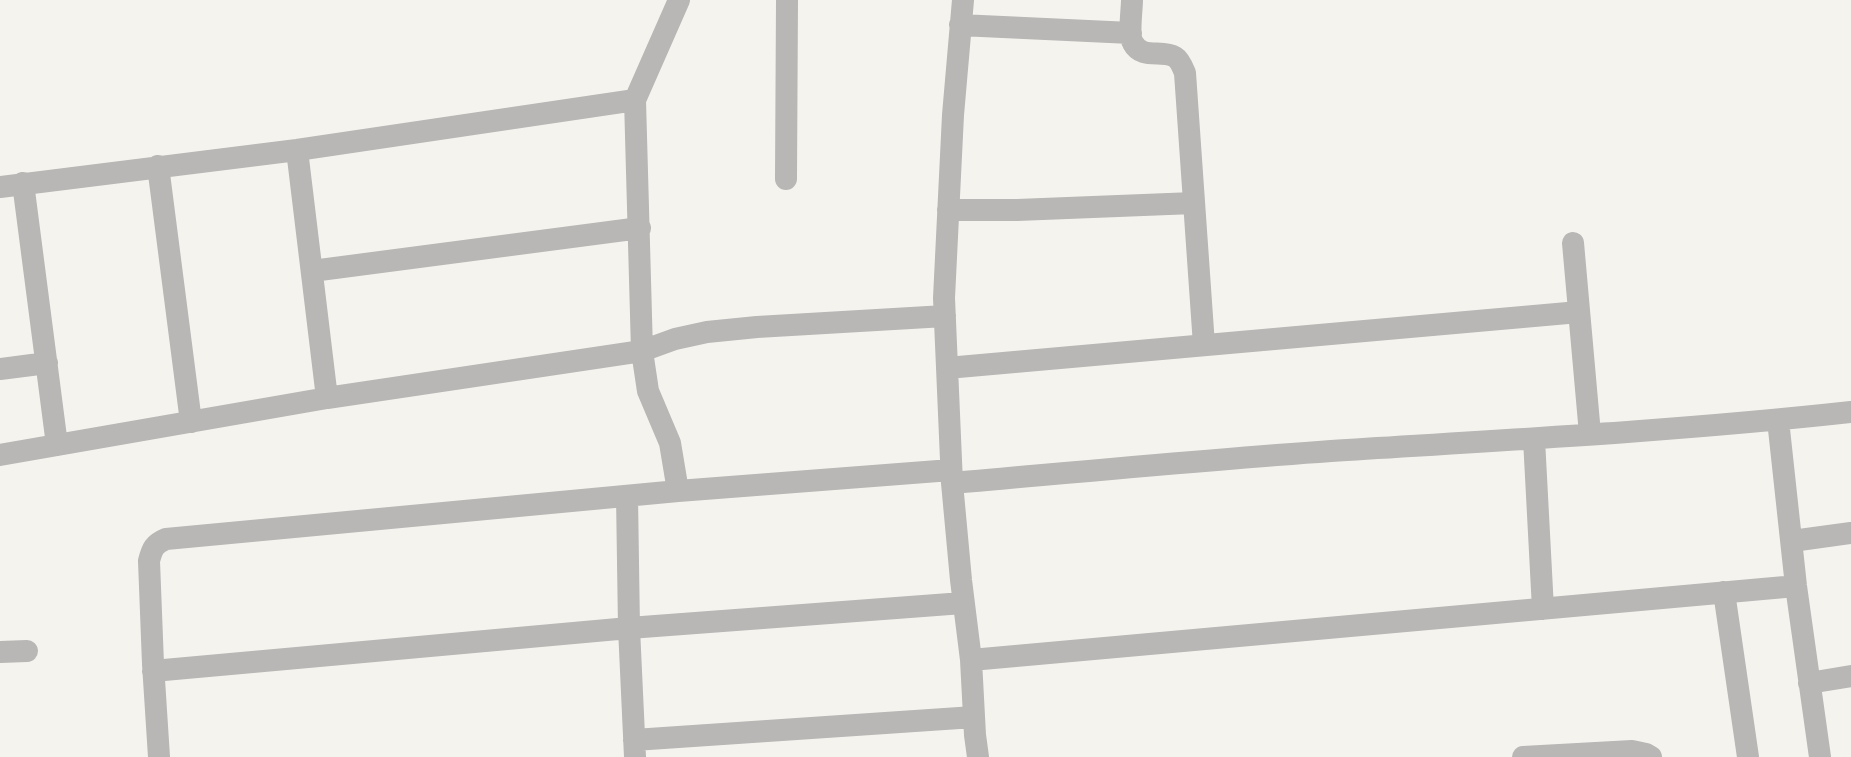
<!DOCTYPE html>
<html>
<head>
<meta charset="utf-8">
<style>
	body { margin:0 }
	canvas { display:block; background:#f4f3ee }
</style>
</head>
<body>
<canvas width="1851" height="757"></canvas>
<script>
const context = document.querySelector('canvas').getContext('2d');
context.lineJoin = 'round';
function trace(path, color, width, dash) { context.strokeStyle = color; context.lineWidth = width; context.lineCap = dash ? 'butt' : 'round'; context.setLineDash(dash || []); context.stroke(path); }
trace(new Path2D(`
	M 963,0 L 953,115 L 944,298 L 952,483 L 961,580 L 971,660 L 975,735 L 978,757
	M 1132,0 C 1132,10 1128,35 1133,43 C 1142,60 1162,49 1175,57 C 1180,60 1183,68 1185,73 L 1204,345
	M 960,25 L 1131,33
	M 297,150 L 327,398
	M 158,166 L 191,422
	M 786,179 L 787,0
	M 23,183 L 57,445
	M 0,187 L 297,150 L 635,100
	M 948,210 L 1017,210 L 1194,203
	M 1573,243 L 1590,434
	M 312,271 L 640,228
	M 947,368 L 1579,312
	M 0,369 L 47,363
	M 1778,420 L 1796,586 L 1820,757
	M 1534,439 L 1543,609
	M 0,455 L 327,398 L 642,351 L 675,339 L 707,332 L 757,327 L 945,316
	M 952,483 C 1078,472 1205,460 1331,451 C 1505,440 1678,431 1851,412
	M 678,491 L 670,443 L 648,391 L 642,351 L 635,100 L 679,0
	M 627,496 L 629,628 L 635,757
	M 1792,541 L 1851,533
	M 1724,592 L 1748,757
	M 0,652 L 27,651
	M 971,660 L 1796,586
	M 153,671 L 629,628 L 963,603
	M 1809,683 L 1851,676
	M 634,740 L 974,717
	M 159,757 L 153,664 L 149,561 C 152,549 154,544 166,539 L 678,491 L 951,470
	M 1523,757 L 1632,751 L 1646,754 L 1651,757`), '#b9b7b6', 22);
</script>
</body>
</html>
